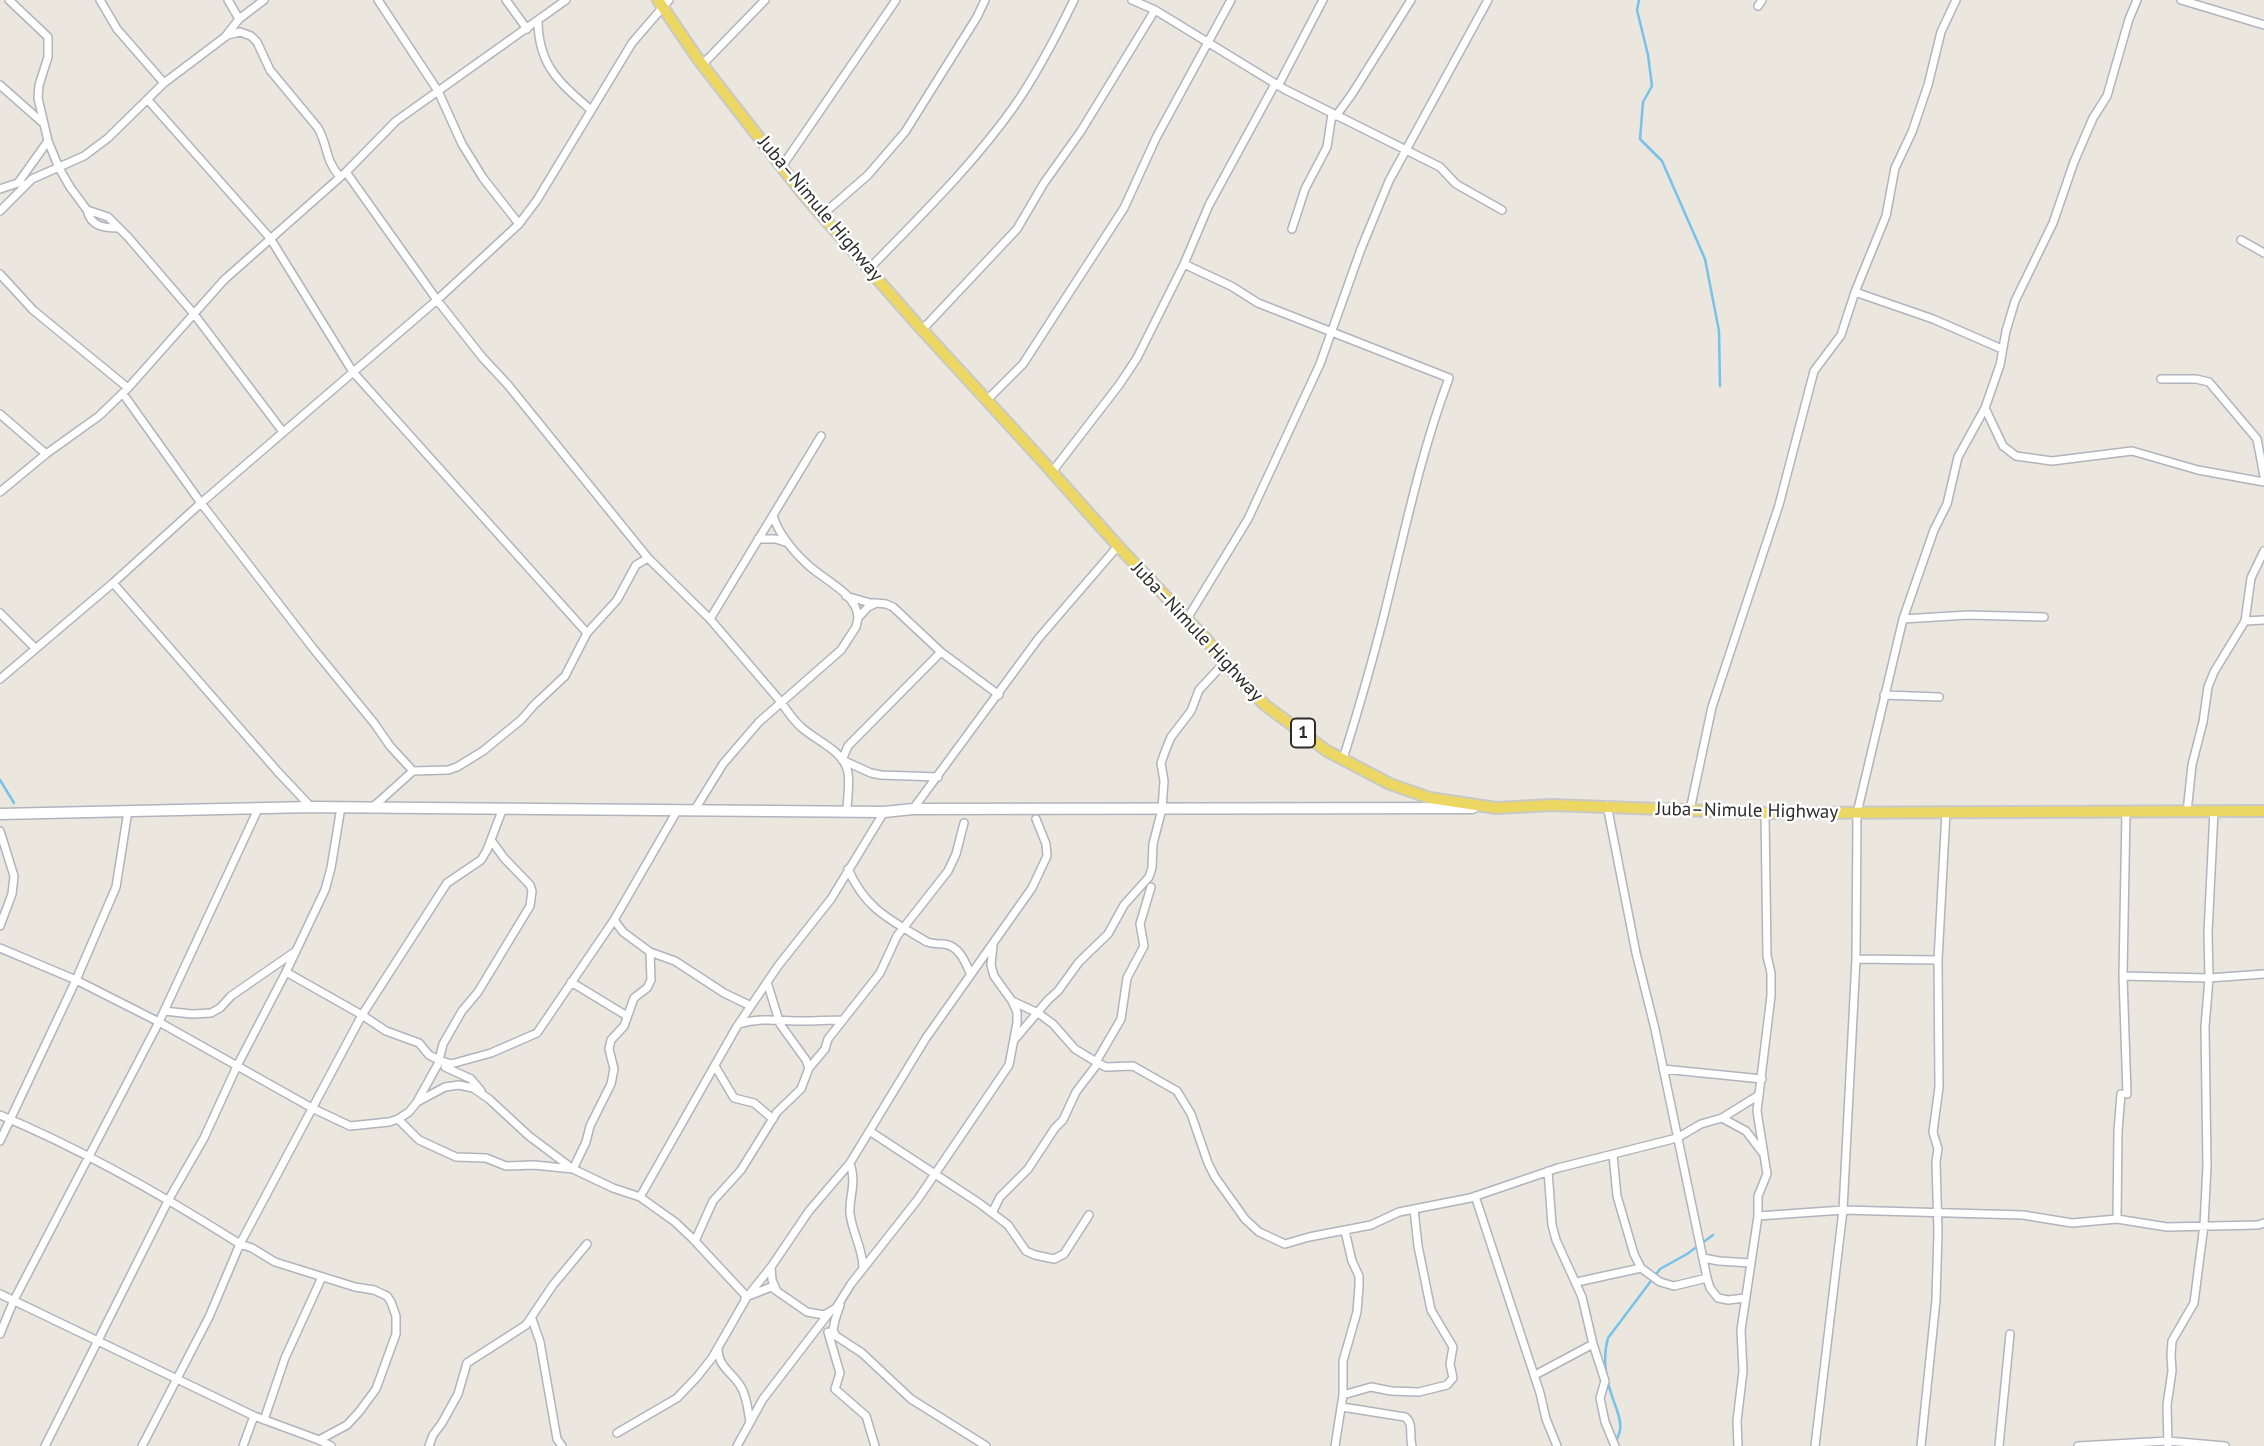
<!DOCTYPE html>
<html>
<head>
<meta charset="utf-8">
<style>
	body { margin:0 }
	canvas { display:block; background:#ece7de }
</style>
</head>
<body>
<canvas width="2264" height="1446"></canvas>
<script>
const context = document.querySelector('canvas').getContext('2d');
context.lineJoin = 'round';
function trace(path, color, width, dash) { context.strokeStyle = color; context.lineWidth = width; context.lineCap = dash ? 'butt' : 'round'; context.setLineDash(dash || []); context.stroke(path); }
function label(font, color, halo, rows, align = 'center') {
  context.font = font + ' "PT Sans",sans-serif'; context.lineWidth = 5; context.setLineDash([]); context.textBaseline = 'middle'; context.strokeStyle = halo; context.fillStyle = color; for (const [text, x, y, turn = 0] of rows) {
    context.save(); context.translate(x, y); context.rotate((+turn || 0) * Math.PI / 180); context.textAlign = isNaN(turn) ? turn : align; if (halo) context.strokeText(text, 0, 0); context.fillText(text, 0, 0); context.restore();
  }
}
trace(new Path2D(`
	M 1639,0 L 1637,10 L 1648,55 L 1652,86 L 1643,102 L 1640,139 L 1662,161 L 1705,259 L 1719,331 L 1720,386
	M 0,780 L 14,803
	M 1616,1441 C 1617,1437 1620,1434 1620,1430 C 1622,1418 1614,1404 1611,1393 C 1605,1376 1603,1355 1608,1338 L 1660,1269 L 1687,1254 L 1713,1235`), '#75c2eb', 2.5);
const minor = new Path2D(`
	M 9,0 L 48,37 L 48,57 L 39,85 L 38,98 L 48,141 L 59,168 L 70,187 L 87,210 L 108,217 L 128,237 L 194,314 L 283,432
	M 100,0 L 117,29 L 164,83
	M 228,0 L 239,19
	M 378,0 L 438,91 L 462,144 L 483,178 L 519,224
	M 506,0 L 527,29
	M 1132,0 L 1155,10 L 1284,89 L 1440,167 L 1456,184 L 1502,210
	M 2181,0 L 2264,25
	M 1758,6 L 1762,0
	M 538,20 C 538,66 560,83 591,110
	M 228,35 L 240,32 L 251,36 L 257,42 L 270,70 L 318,128 C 329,148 324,158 340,177
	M 702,65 L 765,0
	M 0,85 L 43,123
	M 1278,86 L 1323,0
	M 148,100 L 270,238 L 353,372 L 587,633
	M 1336,116 L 1352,94 L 1411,0
	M 783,165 L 896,0
	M 346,172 L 437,300 L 482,357 L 508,385 L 648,558 L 710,619 L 781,702 C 787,711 793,720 801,727 C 816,741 845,751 848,773 C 850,785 847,799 847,812
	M 18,183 L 48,141
	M 0,189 L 21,182
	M 87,210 C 91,227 104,228 119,228
	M 0,211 L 32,179 L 84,156 L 108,138 L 164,83 L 225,37 L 239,19 L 264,0
	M 822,215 L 868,175 L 905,132 L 977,17 L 985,0
	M 1292,229 L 1305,189 L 1327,147 L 1332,114
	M 2241,240 L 2264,253
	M 1184,264 L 1231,286 L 1258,303 L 1449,378 C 1420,455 1404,535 1384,615 C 1372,663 1358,711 1343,759
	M 869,269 C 919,217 971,167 1013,108 C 1037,74 1056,37 1074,0
	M 0,274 L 33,310 L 128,388
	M 1855,292 L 1933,319 L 2002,349
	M 922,330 L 1017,229 L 1044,183 L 1081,131 L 1155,10
	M 2161,379 L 2196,379 L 2209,382 L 2257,439 L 2264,476
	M 126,398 L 201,503 L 312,647 L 374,723 L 390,746 L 413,771
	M 987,400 L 1023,364 L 1124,208 L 1156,138 L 1231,0
	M 1985,408 L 2003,446 L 2016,456 L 2052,461 L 2132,451 L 2198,470 L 2264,482
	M 0,414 L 46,454
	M 1052,472 L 1119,385 L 1137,358 L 1184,264 L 1209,205 L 1275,84
	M 0,492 L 46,454 L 99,416 L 128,388 L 224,280 L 346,172 L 396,121 L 566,0
	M 773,516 C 779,534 793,551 807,564 C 822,579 858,594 858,618
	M 758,539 L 776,539 L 788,543
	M 113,583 L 278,772 L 311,807
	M 846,596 L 870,603 L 875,603
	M 0,613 L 35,648
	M 710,619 L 821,436
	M 1187,619 L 1248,519 L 1320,364 L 1361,249 L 1389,181 L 1488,0
	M 1903,619 L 1968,615 L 2044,617
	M 2245,621 L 2264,620
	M 0,679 L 113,583 L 201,503 L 437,300 L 519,224 L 537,200 L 632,43 L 669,0
	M 1884,695 L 1939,697
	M 938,777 L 881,775 L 871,773 L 842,760 L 848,746 L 941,652
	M 1607,805 L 1636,953 L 1655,1029 L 1707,1278 L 1710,1288 L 1718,1298 L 1728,1300 L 1745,1298
	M 373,807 L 413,771 L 448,770 L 457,767 L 483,751 L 521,720 L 534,705 L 565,676 L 587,633 L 617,600 L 636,565 L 648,558
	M 913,809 L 1038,639 L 1118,546
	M 1690,810 L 1712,707 L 1779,505 L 1814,371 L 1841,335 L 1855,292 L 1886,216 L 1895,168 L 1912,132 L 1928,85 L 1941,32 L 1956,0
	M 694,811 L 723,764 L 759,722 L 841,650 L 856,627 L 858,618 L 868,607 L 876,603 L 886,604 L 893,607 L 941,652 L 999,695
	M 2126,811 L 2123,976 L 2127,1094
	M 2187,812 L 2192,765 L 2203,722 L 2208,687 L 2214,672 L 2245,621 L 2251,578 L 2264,551
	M 0,831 L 14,876 L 12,894 L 0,926
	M 848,869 C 866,910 891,920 927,942 C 934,944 938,944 944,944 C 959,946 965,961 970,973
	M 614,920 L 623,932 L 650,952 L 675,961 L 724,993 L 751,1006
	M 0,948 L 76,980 L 159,1022 L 312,1108 L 350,1126 L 389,1122 L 398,1119 L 409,1112 L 417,1102 L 445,1087 L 459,1085 L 473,1088 L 489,1099 L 529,1136 L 573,1169 L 613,1188 L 640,1197 L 736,1028 L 778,966 L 831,899 L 884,812
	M 1856,959 L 1938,960
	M 286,972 L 362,1015 L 386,1031 L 419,1043 L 429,1055 L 439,1060 L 451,1064 L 491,1053 L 537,1033 L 614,920 L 677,811
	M 2123,976 L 2209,978 L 2264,974
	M 571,982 L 627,1016
	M 767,982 L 780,1024 L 806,1060 L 809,1068
	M 1012,1001 L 1038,1013 L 1053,1024 L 1075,1049 L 1098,1063 L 1106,1067 L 1133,1066 L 1177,1091 L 1191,1114 L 1208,1163 L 1215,1177 L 1245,1219 L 1259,1232 L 1285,1244 L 1309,1237 L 1371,1225 L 1399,1212 L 1470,1198 L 1558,1168 L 1677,1138 L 1701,1124 L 1722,1118 L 1759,1095
	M 164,1011 L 192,1014 L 211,1013 L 220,1008 L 231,996 L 296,951
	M 739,1024 C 761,1017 780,1021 802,1021 C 816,1021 829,1020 843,1020
	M 1015,1039 L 1048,1000 L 1058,991 L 1079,962 L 1108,934 L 1124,905 L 1149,877 L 1152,868 L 1153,844 L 1162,809 L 1164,781 L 1161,763 L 1166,749 L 1171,737 L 1191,711 L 1199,690 L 1224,663
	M 1096,1062 L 1121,1019 L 1127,978 L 1144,946 L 1140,924 L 1151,887
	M 715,1066 L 734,1098 L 754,1103 L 773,1119
	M 445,1067 L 471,1079 L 481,1091
	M 1663,1069 L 1762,1079
	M 418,1100 L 438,1064 L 443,1044 L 462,1011 L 478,992 L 530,906 L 532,891 L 530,885 L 504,858 L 491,840
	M 0,1115 C 84,1150 164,1196 240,1244 L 362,1015 L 447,883 L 481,860 L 487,850 L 503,808
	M 1722,1118 L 1746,1131 L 1762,1152
	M 398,1119 L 419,1140 L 456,1157 L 486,1158 L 506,1166 L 534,1165 L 573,1169 L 586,1142 L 590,1126 L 611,1084 L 614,1069 L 609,1049 L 611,1040 L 624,1026 L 634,998 L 647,988 L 651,980 L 650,952
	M 871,1132 L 979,1203 L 1008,1225 L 1026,1251 L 1035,1255 L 1054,1259 L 1064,1254 L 1089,1215
	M 0,1141 L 76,980 L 116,887 L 128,811
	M 1613,1155 L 1617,1196 L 1634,1254 L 1641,1268 L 1660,1282 L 1674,1286 L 1707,1278
	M 850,1163 C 857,1184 849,1195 850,1213 C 852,1233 863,1248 863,1268
	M 1548,1171 L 1552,1225 L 1556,1240 L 1582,1297 L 1593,1344 L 1605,1381 L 1600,1398 L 1605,1422 L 1615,1446
	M 1475,1196 L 1540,1393 L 1546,1419 L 1557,1446
	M 640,1197 L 675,1222 L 693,1239 L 747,1297 L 745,1298
	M 992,1213 L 1000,1197 L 1028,1169 L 1055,1128 L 1063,1120 L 1076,1092 L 1098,1063
	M 1758,1216 L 1843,1210 L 2023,1215 L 2072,1223 L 2117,1219 L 2167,1227 L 2258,1225 L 2264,1223
	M 2117,1219 L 2118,1131 L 2121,1094
	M 695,1241 L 713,1201 L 741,1170 L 777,1112 L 801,1089 L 809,1068 L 825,1049 L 828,1039 L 880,973 L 897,936 L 948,871 L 956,854 L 964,823
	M 1703,1258 L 1719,1261 L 1751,1263
	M 771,1267 L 772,1280 L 776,1289
	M 1577,1282 L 1641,1268
	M 0,1294 L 254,1416 L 319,1440 L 331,1446
	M 751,1295 L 771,1287 L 807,1312 L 824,1315 L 836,1308 L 851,1284 L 918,1199 L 1009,1065 L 1017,1023 L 1017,1012 L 1012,1001 L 994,976 L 991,965 L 993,945
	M 840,1305 L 835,1320 L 833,1330 L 836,1336 L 862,1353 L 911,1399 L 986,1446
	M 532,1319 L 540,1342 L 557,1439 L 562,1446
	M 828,1332 L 840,1373 L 835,1389 L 866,1416 L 875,1446
	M 0,1334 L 14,1300 L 159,1022 L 259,807
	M 718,1349 C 718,1367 733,1373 741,1387 C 747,1397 748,1410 750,1422
	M 1535,1375 L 1593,1344
	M 1343,1395 L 1371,1387 L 1391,1391 L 1419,1392 L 1447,1385 L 1453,1378 L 1450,1364 L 1453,1347 L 1431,1310 L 1418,1246 L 1414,1209
	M 1342,1407 L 1405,1417 C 1414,1423 1409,1436 1412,1446
	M 264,1420 L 285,1358 L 322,1277
	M 617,1433 L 677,1398 L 697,1377 L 712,1358 L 747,1297 L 771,1267 L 809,1211 L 850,1163 L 926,1038 L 1032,888 L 1047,856 L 1046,844 L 1036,819
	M 45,1446 L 169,1199 L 204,1138 L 237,1066 L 286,972 L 325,890 L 331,868 L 341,807
	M 142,1446 L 209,1317 L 240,1244 L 252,1248 L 275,1262 L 355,1287 L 374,1290 L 387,1296 L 391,1302 L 396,1316 L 396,1334 L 376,1389 L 359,1412 L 347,1425 L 319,1440
	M 243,1446 L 254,1416
	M 429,1446 L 433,1435 L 442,1423 L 458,1394 L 467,1363 L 526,1325 L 553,1285 L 587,1244
	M 737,1446 L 763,1399 L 829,1313
	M 1335,1446 L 1343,1395 L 1343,1361 L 1357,1312 L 1359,1286 L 1359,1276 L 1352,1261 L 1345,1231
	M 1738,1446 L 1737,1421 L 1743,1371 L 1741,1330 L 1758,1216 L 1758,1196 L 1767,1174 L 1757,1111 L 1771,996 L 1771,973 L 1767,956 L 1765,813
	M 1815,1446 L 1843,1210 L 1856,959 L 1857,813 L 1903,619 L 1934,530 L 1947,504 L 1958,457 L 1985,408 L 2000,365 L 2006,331 L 2015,301 L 2053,223 L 2074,162 L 2093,118 L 2107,96 L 2129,19 L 2137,0
	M 1921,1446 L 1936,1300 L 1938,1232 L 1936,1161 L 1938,1149 L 1933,1132 L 1939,1087 L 1938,960 L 1946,812
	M 1999,1446 L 2010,1334
	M 2078,1446 L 2168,1441 L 2225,1446
	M 2168,1446 L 2167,1405 L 2172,1371 L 2171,1355 L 2172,1341 L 2194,1303 L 2204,1225 L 2207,1166 L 2205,1027 L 2209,978 L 2208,933 L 2214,811`);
const secondary = new Path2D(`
	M 0,814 L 311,807 L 884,812 L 913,809 L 1473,808`);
const primary = new Path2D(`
	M 658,0 L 698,59 L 802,193 L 916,323 L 1037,455 L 1118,546 L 1207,640 L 1224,663 L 1265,705 L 1327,751 L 1390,784 L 1430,798 L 1496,808 L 1553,805 L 1765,813 L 2264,811`);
trace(minor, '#b1b3be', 10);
trace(secondary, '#b1b3be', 13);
trace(primary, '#c8c8c8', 14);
trace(minor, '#fff', 7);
trace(secondary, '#fff', 10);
trace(primary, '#ecd763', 10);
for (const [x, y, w] of [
	[1303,733,24]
]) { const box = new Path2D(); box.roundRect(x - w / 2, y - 14.5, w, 29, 5); context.fillStyle = '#fff'; context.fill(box); trace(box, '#2b2b2b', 2); }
label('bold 18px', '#2b2b2b', null, [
	["1",1303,733]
]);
label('19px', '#2b2b2b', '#fff', [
	["Juba–Nimule Highway",820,209,50],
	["Juba–Nimule Highway",1197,632,47],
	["Juba–Nimule Highway",1747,811,1]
]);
</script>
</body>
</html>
